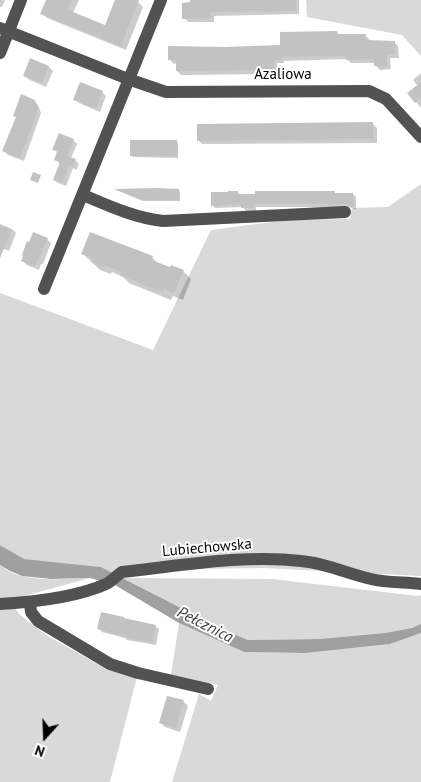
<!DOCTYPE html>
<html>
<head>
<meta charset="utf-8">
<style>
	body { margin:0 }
	#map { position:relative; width:421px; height:782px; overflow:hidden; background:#fff; font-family:"PT Sans",sans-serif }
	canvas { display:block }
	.north { position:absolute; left:20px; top:712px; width:50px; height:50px; -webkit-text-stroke:4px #fff; paint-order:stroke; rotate:200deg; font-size:14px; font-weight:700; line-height:20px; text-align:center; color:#000 }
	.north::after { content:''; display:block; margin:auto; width:18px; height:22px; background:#000; clip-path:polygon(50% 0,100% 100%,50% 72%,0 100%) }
</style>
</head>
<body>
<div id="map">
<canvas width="421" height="782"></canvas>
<div class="north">N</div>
</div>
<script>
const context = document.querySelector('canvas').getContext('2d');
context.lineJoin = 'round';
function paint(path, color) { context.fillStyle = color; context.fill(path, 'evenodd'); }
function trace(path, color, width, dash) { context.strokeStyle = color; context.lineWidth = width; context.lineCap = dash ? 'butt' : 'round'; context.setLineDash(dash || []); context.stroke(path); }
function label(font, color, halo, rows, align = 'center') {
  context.font = font + ' "PT Sans",sans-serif'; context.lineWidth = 4; context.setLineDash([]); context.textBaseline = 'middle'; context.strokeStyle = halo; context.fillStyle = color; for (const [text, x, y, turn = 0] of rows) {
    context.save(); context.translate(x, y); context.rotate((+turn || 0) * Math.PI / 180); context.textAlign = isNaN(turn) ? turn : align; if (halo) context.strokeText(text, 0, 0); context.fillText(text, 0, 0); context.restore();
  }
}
paint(new Path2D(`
	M 306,0 L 421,0 L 421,56 L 402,35 L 307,17 Z
	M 421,184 L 421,576 L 263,568 L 118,570 L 111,572 L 101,567 L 23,559 L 0,545 L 0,293 L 153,350 L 211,230 L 288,220 L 350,219 L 352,208 L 388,207 Z
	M 0,565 C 3,567 7,570 10,572 C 31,582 67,579 90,578 L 17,598 L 0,598 Z
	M 123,578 L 272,579 L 418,596 L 421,595 L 421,624 L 412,628 L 385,633 L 320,639 L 248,640 L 222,629 Z
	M 15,608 L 19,614 L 46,635 L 106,669 L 137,677 L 110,782 L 0,782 L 0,610 Z
	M 179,623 L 244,652 L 306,653 L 390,644 L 421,633 L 421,782 L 172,782 L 199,694 L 211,701 L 218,685 L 171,675 Z`), '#d9d9d9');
paint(new Path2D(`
	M 0,545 L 24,559 L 101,567 L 222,629 L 248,640 L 320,639 L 385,633 L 412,628 L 421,624 L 421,633 L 390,644 L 306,653 L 244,652 L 179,623 L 115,585 L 90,578 L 51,579 L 22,576 L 10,571 L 0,565 Z`), '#a0a0a0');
paint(new Path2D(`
	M 0,0 L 5,0 L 2,7 L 0,7 Z
	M 47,0 L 79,0 L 73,13 L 105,26 L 116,0 L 134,0 L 138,2 L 143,7 L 126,50 L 47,18 L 42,13 Z
	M 191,0 L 299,0 L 299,14 L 214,16 L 214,22 L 188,22 L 184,18 L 191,4 Z
	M 337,33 L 340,36 L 365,35 L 370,40 L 369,42 L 394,42 L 398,46 L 399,58 L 390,58 L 391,69 L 380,70 L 376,66 L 376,63 L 351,63 L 347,59 L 284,61 L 284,63 L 277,63 L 277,75 L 266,75 L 265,74 L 181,75 L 177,71 L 177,63 L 174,64 L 170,60 L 224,48 L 282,47 Z
	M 30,60 L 49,67 L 53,71 L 46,87 L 28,79 L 24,75 Z
	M 421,73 L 421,108 L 409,93 L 418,86 L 413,80 Z
	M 102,92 L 106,96 L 100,112 L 79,103 L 75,99 Z
	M 34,101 L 38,105 L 41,113 L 24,161 L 8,155 L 4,151 L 17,118 L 14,115 Z
	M 373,124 L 377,128 L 377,143 L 202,144 L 198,140 Z
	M 73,140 L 77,144 L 71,158 L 75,160 L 79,164 L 76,170 L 73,168 L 66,186 L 58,183 L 54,180 L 60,164 L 55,159 L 58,153 L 54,149 Z
	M 177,142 L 178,143 L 178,158 L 133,157 L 131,155 Z
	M 117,190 L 178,190 L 180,192 L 180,201 L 143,201 Z
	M 334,192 L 337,194 L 353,194 L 356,197 L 356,210 L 353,208 L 346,207 L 256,207 L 256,211 L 246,211 L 243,207 L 215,208 L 212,205 L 238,193 L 241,196 Z
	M 0,224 L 12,229 L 16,233 L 9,251 L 0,247 Z
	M 47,239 L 51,243 L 43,264 L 41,264 L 39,270 L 27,265 L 23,261 Z
	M 83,254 L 152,257 L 158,264 L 170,269 L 183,271 L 191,279 L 183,300 L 173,296 L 171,300 L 129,283 L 123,277 L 112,272 L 111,274 L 100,270 Z
	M 155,626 L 159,629 L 156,645 L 127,640 L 125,638 L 102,632 L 99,629 Z
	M 168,697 L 184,702 L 188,706 L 180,732 L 165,727 L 161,723 Z`), '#0003');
paint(new Path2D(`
	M 46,0 L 72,0 L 68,10 L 105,25 L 115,0 L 139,0 L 121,46 L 40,14 Z
	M 190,0 L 296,0 L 296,11 L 210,12 L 211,18 L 182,19 L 182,3 L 190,2 Z
	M 337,31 L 338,34 L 366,34 L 366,40 L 395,41 L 395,54 L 387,55 L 387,66 L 374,66 L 374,59 L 346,60 L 346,56 L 281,57 L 281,60 L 274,60 L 274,71 L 261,71 L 261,70 L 176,71 L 176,60 L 168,60 L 168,46 L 224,47 L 280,45 L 280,32 Z
	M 30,58 L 49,66 L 42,83 L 23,76 Z
	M 80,82 L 103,91 L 96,108 L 73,100 Z
	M 421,82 L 421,98 L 415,103 L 407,93 Z
	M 21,94 L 35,100 L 38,109 L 20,158 L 2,151 L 16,117 L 13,116 Z
	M 373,122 L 373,139 L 197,141 L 197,124 Z
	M 59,133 L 74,139 L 67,156 L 76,159 L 72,167 L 69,166 L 62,183 L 53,180 L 60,162 L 54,160 L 57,151 L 52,150 Z
	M 130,140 L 177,140 L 177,156 L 130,156 Z
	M 33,172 L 41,175 L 38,183 L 30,180 Z
	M 157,188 L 179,189 L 179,200 L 141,200 L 114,189 Z
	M 228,191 L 238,191 L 238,194 L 255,194 L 255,191 L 335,191 L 335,193 L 353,193 L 354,207 L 351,207 L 348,205 L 341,204 L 253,204 L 253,208 L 241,208 L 241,204 L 211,206 L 211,192 L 228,192 Z
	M 0,225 L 12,230 L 0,258 Z
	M 33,232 L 48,238 L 38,261 L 37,260 L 35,267 L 21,261 L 23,256 L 22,255 L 27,241 L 29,242 Z
	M 90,232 L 153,256 L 151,260 L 170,267 L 171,265 L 184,270 L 174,293 L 164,289 L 163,292 L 119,275 L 121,272 L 103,265 L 103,267 L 91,262 L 92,258 L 81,254 Z
	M 101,612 L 124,617 L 124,618 L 156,625 L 152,642 L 122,637 L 123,636 L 97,629 Z
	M 167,696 L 184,700 L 176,728 L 159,723 Z`), '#c2c2c2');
trace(new Path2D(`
	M 0,28 L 128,79 L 166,92 L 369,91 L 386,99 L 421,137
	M 0,53 L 21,0
	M 83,195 C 109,206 135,218 163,221 L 345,212
	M 44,289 L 161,0
	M 30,602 L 31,612 L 38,621 L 110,664 L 138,673 L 208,689
	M 0,604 C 34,602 75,598 106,584 C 112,581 116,576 122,572 C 179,566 244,554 301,561 C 326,563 348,574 371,579 C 386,583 405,582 421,584`), '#525252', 12);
label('15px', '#000', '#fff', [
	["Azaliowa",283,75],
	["Lubiechowska",207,548,-5]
]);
label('italic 16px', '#414141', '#fff', [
	["Pełcznica",205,625,27]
]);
</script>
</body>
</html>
